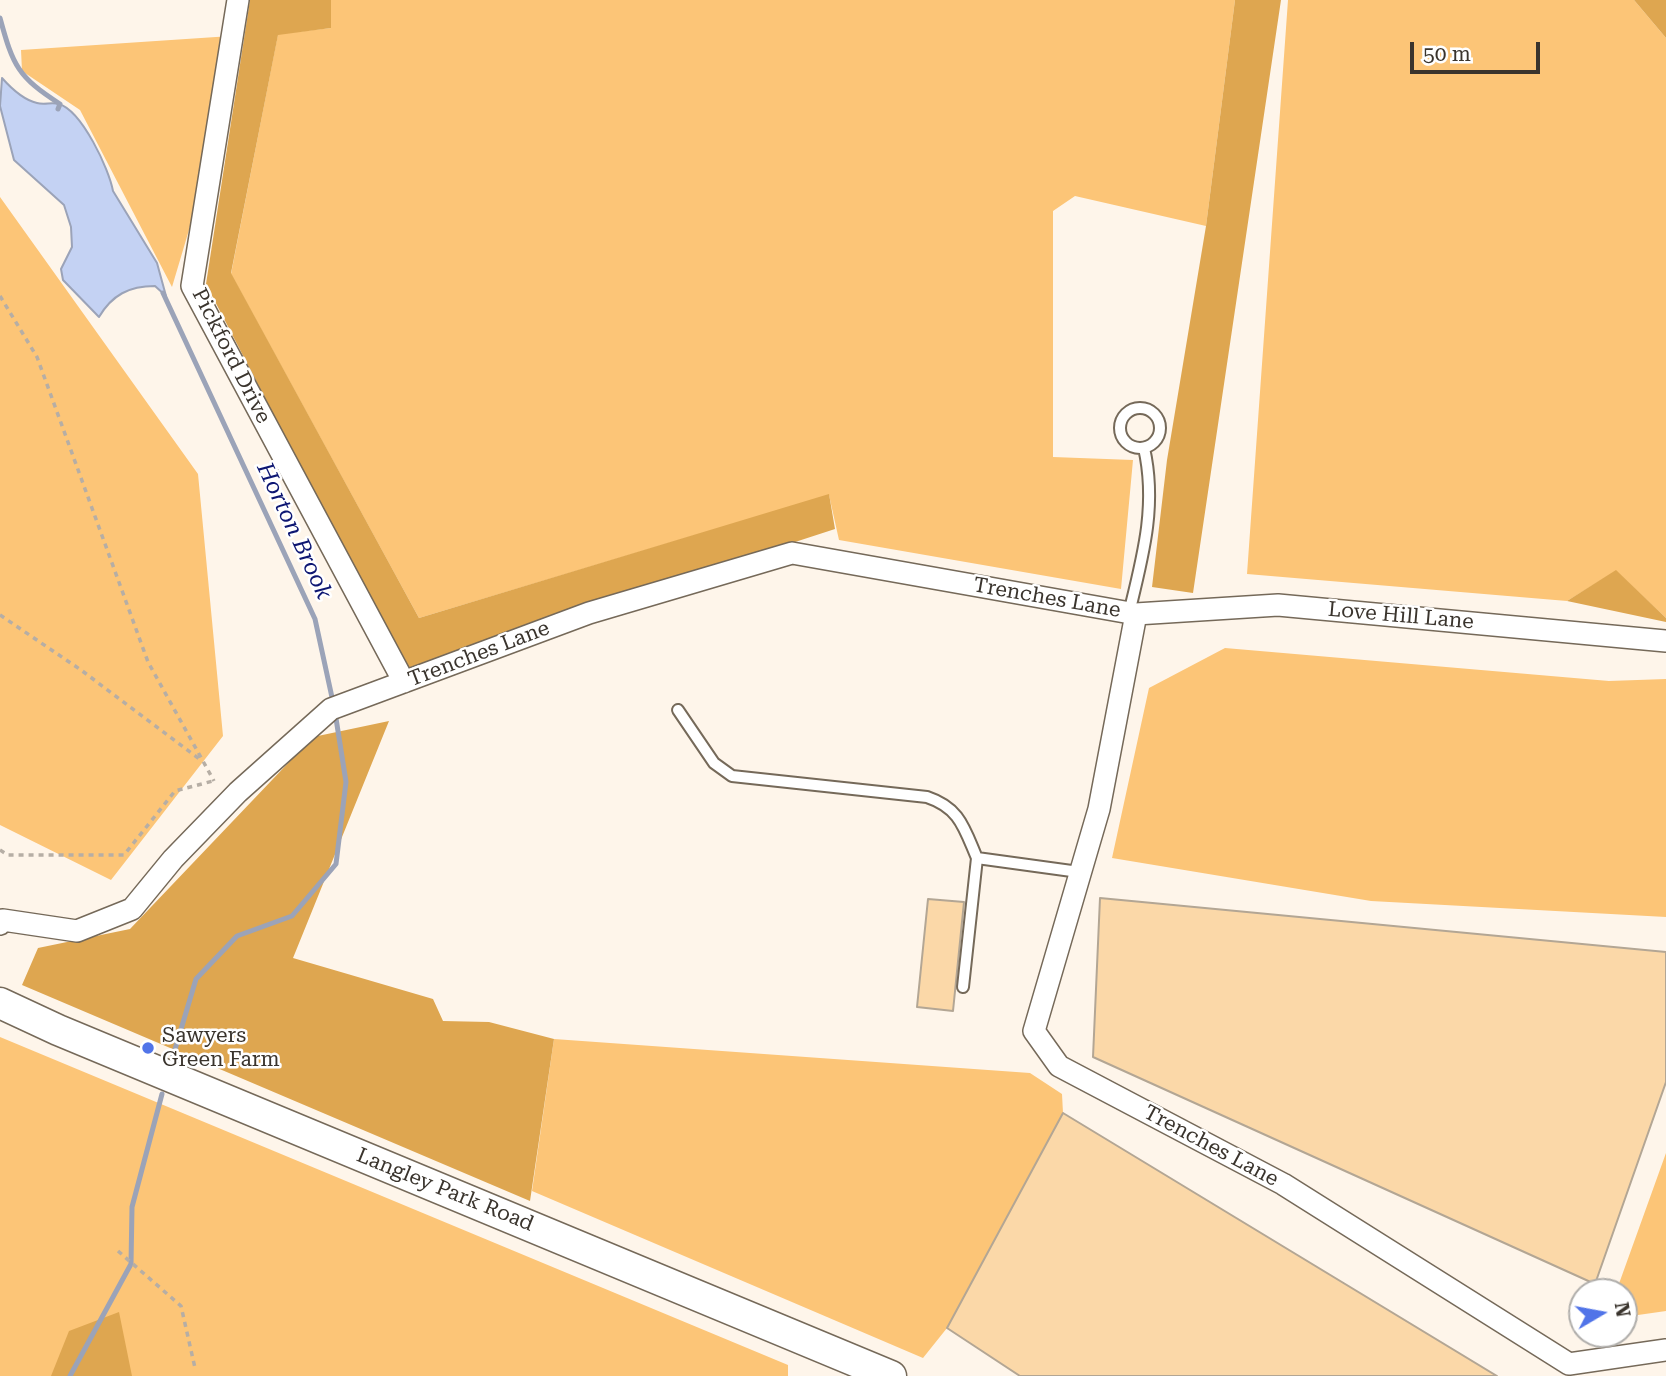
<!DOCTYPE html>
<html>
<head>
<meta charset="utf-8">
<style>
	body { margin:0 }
	#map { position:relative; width:1666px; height:1376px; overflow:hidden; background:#fef5ea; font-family:"Roboto Serif",serif }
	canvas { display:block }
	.north { position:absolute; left:1568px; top:1278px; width:70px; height:70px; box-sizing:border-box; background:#fff; border:2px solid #b0aeab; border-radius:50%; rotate:80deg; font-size:19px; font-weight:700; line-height:28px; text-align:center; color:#3a342d }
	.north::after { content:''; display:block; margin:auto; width:24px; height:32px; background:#5174e8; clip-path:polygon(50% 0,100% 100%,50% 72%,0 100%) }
	.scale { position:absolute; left:1410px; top:42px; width:130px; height:32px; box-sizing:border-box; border:4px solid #3a342d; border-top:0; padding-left:9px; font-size:21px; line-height:24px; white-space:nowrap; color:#3a342d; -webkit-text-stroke:5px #fff; paint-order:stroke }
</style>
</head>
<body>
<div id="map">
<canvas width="1666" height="1376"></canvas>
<div class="north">N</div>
<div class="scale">50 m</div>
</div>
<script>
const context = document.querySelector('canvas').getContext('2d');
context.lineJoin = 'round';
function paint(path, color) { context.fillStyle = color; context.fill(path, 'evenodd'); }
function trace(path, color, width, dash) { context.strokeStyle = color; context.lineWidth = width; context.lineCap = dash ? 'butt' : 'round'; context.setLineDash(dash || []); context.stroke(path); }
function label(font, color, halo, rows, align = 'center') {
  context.font = font + ' "Roboto Serif",serif'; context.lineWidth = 5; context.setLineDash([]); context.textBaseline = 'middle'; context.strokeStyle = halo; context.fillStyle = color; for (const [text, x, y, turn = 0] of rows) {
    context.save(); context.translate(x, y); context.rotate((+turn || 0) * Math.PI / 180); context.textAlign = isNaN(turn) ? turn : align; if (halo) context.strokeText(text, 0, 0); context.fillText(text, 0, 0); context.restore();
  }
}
paint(new Path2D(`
	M 331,0 L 1235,0 L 1206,226 L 1075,196 L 1053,211 L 1053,457 L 1133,460 L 1121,589 L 839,540 L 829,495 L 419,618 L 231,274 L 278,34 L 331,28 Z
	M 1288,0 L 1634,0 L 1666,38 L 1666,618 L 1616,571 L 1567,601 L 1247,574 Z
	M 231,36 L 197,203 L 172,287 L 80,110 L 22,71 L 21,50 Z
	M 0,197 L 198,474 L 223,736 L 111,880 L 0,825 Z
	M 1225,648 L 1609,681 L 1666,679 L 1666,917 L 1371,901 L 1112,858 L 1149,688 Z
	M 0,1037 L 788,1365 L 788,1376 L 0,1376 Z
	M 554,1039 L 1030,1073 L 1062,1094 L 1063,1113 L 947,1328 L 923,1358 L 532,1191 Z
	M 1666,1153 L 1666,1311 L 1624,1317 L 1624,1292 L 1616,1292 Z`), '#fcc577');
paint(new Path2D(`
	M 250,0 L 331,0 L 331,28 L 278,35 L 231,273 L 419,618 L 829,494 L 835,529 L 405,669 L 206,284 Z
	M 1235,0 L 1281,0 L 1193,593 L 1152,587 L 1167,460 L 1206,226 Z
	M 1634,0 L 1666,0 L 1666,38 Z
	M 1616,570 L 1666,618 L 1666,622 L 1567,601 Z
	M 389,721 L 293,958 L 433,999 L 443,1021 L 489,1022 L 554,1039 L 530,1201 L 22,985 L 38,948 L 130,929 L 313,737 Z
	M 119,1312 L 132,1376 L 51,1376 L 69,1331 Z`), '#dea650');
const water = new Path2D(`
	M 2,78 C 10,87 24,100 37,103 C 44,105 52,102 59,104 C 82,111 109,169 113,191 L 157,263 L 166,296 L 155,286 C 129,286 112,295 99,317 L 63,280 L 61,269 L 72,247 L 71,227 L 64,205 L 14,160 L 0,106 Z`);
paint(water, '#c4d2f3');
trace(water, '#9ba3b8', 2);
trace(new Path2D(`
	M 0,18 C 13,66 18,77 60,104 L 58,109
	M 163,293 L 315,619 L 333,702
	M 173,1056 L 196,979 L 237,936 L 292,916 L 336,864 L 346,782 L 335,712
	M 70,1376 L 131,1264 L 132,1207 L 162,1094`), '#9ba3b8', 5);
const building = new Path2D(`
	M 1100,898 L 1666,952 L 1666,1082 L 1595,1284 L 1093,1057 Z
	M 928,899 L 964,902 L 953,1011 L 917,1007 Z
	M 1063,1113 L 1497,1376 L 1020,1376 L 947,1328 Z`);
paint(building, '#fbd8a8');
trace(building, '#b3a694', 2);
const lane = new Path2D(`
	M1120 428a20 20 0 1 1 40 0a20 20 0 1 1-40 0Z
	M 1129,613 C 1143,556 1157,505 1144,448
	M 678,710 L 714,763 L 732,776 L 927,797 C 960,808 964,828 977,858
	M 963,987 L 977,858 L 1079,872`);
const street = new Path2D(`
	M 238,0 L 192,286 L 404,682
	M 1136,614 L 1099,809 L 1034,1031 L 1059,1066 L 1283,1184 L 1569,1364
	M 0,924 L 3,920 L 77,931 L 132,909 L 173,859 L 238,792 L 331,709 L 589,613 L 792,553 L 1136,614 L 1278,605 L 1666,641
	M 1569,1364 L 1666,1350`);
const secondary = new Path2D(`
	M 0,1003 L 58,1030 L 891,1376`);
trace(lane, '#756959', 14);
trace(street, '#756959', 24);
trace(secondary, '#756959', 33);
trace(new Path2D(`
	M 0,296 L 37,357 L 148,662 L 214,781
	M 0,615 L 81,670 L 202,761
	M 0,850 L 8,855 L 124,855 L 175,791 L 213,781
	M 118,1251 L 181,1306 L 195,1368`), '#b6aea5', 3.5, [5, 5]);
trace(lane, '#fff', 10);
trace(street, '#fff', 21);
trace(secondary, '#fff', 30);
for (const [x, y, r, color] of [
	[148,1048,7,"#5174e8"]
]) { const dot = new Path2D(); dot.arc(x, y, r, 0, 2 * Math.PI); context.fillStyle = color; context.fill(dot); trace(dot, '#fff', 2.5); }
label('21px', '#3a342d', '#fff', [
	["Pickford Drive",231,356,63],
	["Trenches Lane",1047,598,10],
	["Love Hill Lane",1401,616,5],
	["Trenches Lane",479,654,-21],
	["Trenches Lane",1211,1146,28],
	["Langley Park Road",445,1190,22]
]);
label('21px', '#3a342d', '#fff', [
	["Sawyers",162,1036],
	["Green Farm",162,1060]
], 'left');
label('italic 23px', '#0d1672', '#fff', [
	["Horton Brook",294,531,65]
]);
</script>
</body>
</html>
